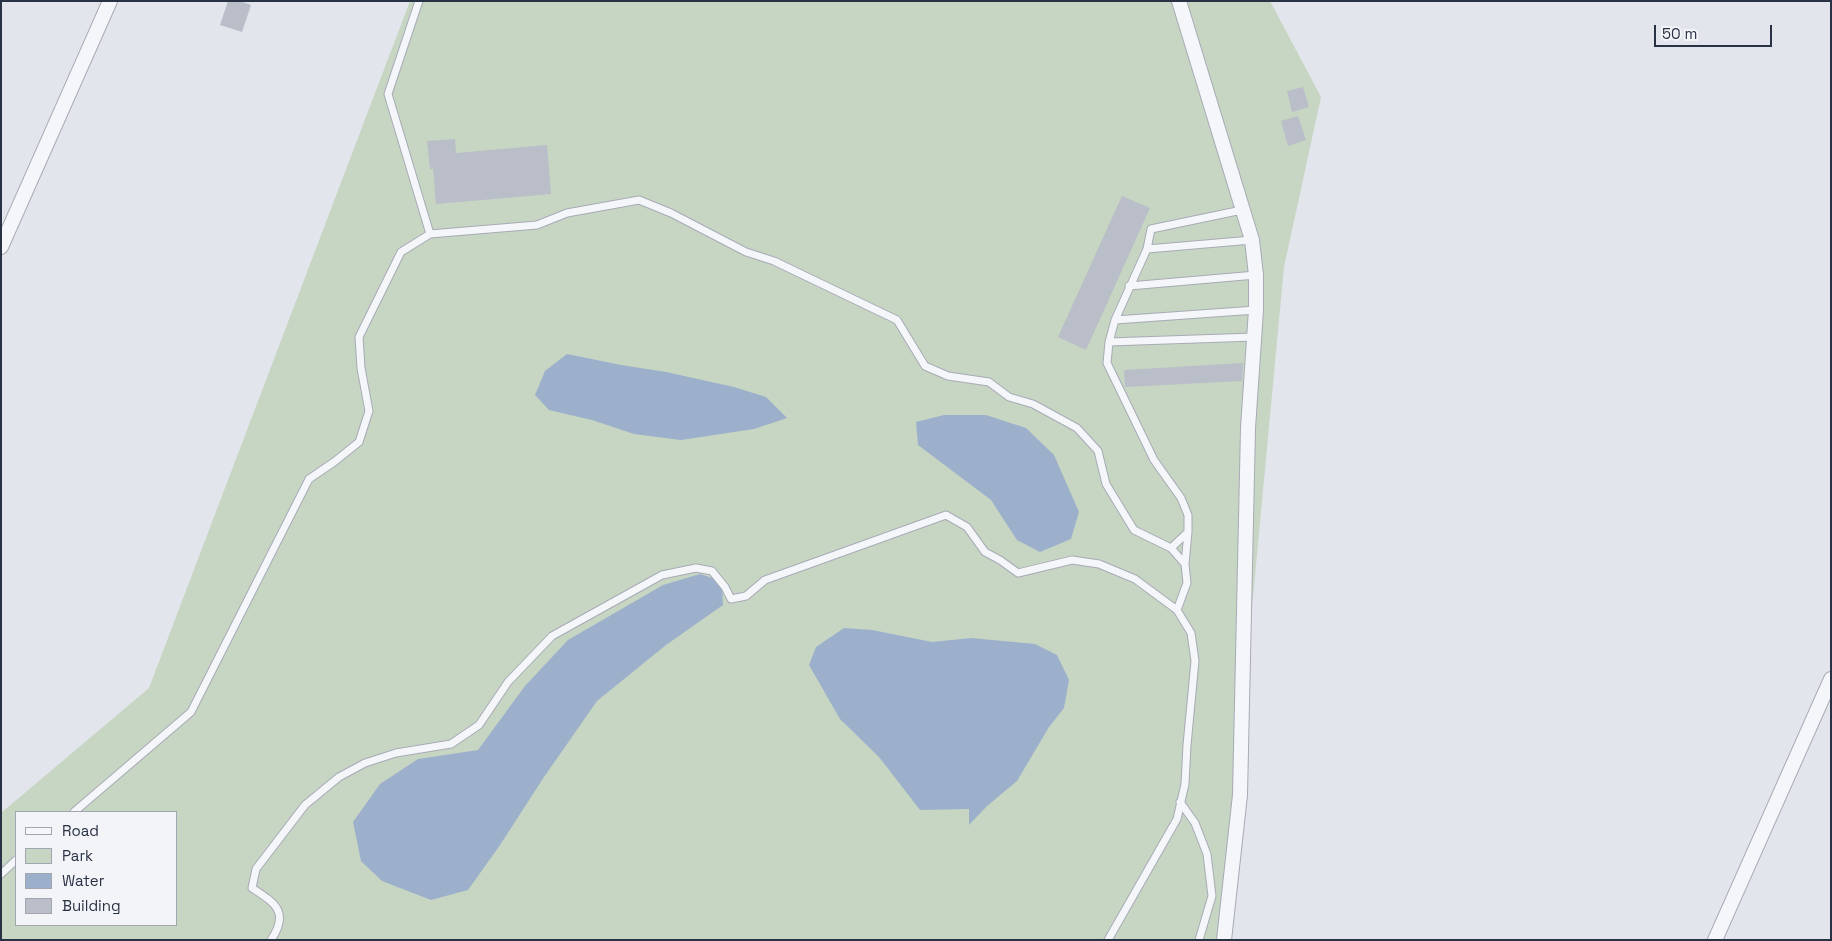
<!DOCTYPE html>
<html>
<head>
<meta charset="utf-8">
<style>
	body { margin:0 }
	#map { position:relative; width:1832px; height:941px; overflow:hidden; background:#e2e5eb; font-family:"Space Grotesk",sans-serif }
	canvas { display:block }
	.frame { position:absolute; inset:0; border:2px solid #293144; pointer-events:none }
	.legend { position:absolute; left:15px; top:811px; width:162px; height:115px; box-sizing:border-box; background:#f2f4f8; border:1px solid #a2a6b0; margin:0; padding:6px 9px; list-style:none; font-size:15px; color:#293144 }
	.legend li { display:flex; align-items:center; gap:10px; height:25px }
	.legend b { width:25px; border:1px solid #a2a6b0 }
	.scale { position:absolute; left:1654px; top:25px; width:118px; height:22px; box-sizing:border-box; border:2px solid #293144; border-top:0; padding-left:6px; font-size:15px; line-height:18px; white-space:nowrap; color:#293144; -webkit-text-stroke:4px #f2f4f8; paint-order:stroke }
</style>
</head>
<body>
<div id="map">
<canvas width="1832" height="941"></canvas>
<div class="frame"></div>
<ul class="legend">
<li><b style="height:6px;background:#f5f6f9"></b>Road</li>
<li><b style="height:14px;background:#c7d5c3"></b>Park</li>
<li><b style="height:14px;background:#9cb0cc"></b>Water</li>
<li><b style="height:14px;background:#b9bec9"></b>Building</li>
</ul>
<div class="scale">50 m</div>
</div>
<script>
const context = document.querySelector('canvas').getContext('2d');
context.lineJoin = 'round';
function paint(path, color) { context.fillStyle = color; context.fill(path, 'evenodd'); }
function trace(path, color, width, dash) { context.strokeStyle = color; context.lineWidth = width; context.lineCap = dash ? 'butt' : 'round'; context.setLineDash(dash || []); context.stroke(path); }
paint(new Path2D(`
	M 410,1 L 1270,1 L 1321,97 L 1284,267 L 1233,809 L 1227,940 L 1,940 L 1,813 L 149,688 ZM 16,812 L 176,812 L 176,925 L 16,925 Z`), '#c7d5c3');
paint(new Path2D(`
	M 567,354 L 621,365 L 666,372 L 734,387 L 766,397 L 787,418 L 754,429 L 681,440 L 634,434 L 592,420 L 549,410 L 535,395 L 545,371 Z
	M 944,415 L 986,415 L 1026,428 L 1054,455 L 1079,512 L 1071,539 L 1040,552 L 1017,540 L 991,500 L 918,445 L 916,422 Z
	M 700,574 L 722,581 L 723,605 L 666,645 L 597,701 L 544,777 L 500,845 L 468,890 L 431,900 L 382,881 L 361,861 L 353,822 L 380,784 L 418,759 L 478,750 L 525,686 L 568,640 L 663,585 Z
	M 844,628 L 872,630 L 932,642 L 971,638 L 1035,644 L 1057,655 L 1069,680 L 1064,708 L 1049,727 L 1017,781 L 987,806 L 969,825 L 969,809 L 920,810 L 879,757 L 840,719 L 809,665 L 816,647 Z`), '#9cb0cc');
paint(new Path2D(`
	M 228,1 L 240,1 L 251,5 L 242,32 L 220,25 Z
	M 1303,87 L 1309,107 L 1292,112 L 1287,91 Z
	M 1298,116 L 1306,140 L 1288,146 L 1281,121 Z
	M 455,139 L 456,153 L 547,145 L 551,194 L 436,204 L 433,169 L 430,169 L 427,141 Z
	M 1122,196 L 1150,208 L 1086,350 L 1058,337 Z
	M 1243,363 L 1242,381 L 1125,387 L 1124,370 Z`), '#b9bec9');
const lane = new Path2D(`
	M 419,1 L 388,94 L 430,234
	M 1147,249 L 1252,240
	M 1129,286 L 1256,275
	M 1115,320 L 1256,310
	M 1109,342 L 1254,337
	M 1188,532 L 1188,515 L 1181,498 L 1154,460 L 1107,363 L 1109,342 L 1115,320 L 1147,249 L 1151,229 L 1242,210
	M 1171,548 L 1188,532 L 1185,564
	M 1180,802 L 1195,823 L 1207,854 L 1212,896 L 1199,940
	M 74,812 L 191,712 L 309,479 L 334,462 L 359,442 L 369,411 L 361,368 L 359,337 L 401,252 L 430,234 L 537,225 L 567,213 L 639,200 L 671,213 L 746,252 L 774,261 L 897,320 L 925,366 L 948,376 L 989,382 L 1009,397 L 1033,404 L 1077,428 L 1098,451 L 1106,484 L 1134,530 L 1171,548 L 1185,564 L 1187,583 L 1177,610
	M 1,874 L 16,860
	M 271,940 C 290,912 275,903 252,888 L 256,869 L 305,805 L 339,777 L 365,763 L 396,753 L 451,744 L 479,725 L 508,682 L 552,636 L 662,575 L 696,568 L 712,571 L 725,587 L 731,599 L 746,596 L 765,580 L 946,515 L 967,527 L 985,552 L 1000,560 L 1018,573 L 1072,560 L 1099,564 L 1135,579 L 1177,610 L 1191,633 L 1195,661 L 1187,745 L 1185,784 L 1177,819 L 1108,940`);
const street = new Path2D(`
	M 1179,1 L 1252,240 L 1256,275 L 1256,310 L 1248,428 L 1240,795 L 1224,940
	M 1,247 L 110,1
	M 1715,940 L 1831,679`);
trace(lane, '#a7abb6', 9);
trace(street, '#a7abb6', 16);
trace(lane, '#f5f6f9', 7);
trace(street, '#f5f6f9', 14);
</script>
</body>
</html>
